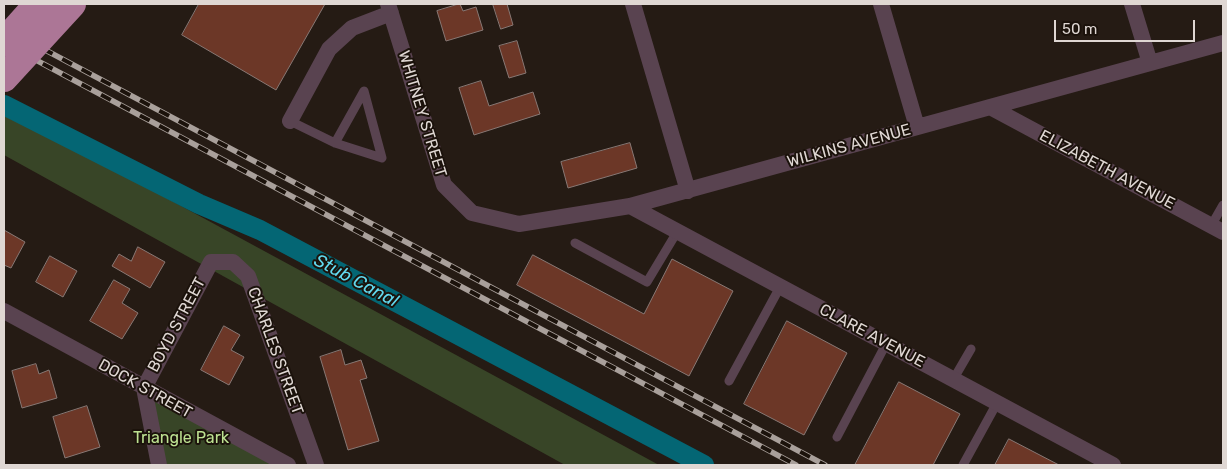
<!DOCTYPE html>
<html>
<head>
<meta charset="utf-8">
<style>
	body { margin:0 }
	#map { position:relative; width:1227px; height:469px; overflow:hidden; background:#251b14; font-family:Rubik,sans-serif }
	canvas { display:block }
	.frame { position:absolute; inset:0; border:5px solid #dfd7d3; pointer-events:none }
	.scale { position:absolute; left:1054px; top:20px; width:141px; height:22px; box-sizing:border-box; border:2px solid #dfd7d3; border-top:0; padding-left:6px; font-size:15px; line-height:18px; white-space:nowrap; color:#dfd7d3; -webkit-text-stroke:4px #1b120b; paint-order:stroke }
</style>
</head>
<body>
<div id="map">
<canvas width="1227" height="469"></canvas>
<div class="frame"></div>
<div class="scale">50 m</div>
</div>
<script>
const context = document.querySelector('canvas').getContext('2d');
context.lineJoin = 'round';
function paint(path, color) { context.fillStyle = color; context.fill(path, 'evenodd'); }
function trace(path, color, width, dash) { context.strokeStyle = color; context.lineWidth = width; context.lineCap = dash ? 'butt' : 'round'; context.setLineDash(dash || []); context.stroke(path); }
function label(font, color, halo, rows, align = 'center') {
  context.font = font + ' Rubik,sans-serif'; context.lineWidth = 4; context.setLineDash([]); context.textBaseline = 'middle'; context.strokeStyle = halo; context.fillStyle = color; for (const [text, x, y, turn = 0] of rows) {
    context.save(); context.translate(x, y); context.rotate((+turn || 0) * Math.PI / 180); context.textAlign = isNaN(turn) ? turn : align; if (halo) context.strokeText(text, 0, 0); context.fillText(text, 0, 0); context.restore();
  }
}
paint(new Path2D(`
	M 4,110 L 659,465 L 565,465 L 4,155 Z
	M 144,388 L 288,465 L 159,465 Z`), '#384527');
trace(new Path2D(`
	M 4,105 L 199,204 L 260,230 L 704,465`), '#046674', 20);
const building = new Path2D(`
	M 199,4 L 325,4 L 276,90 L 182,35 Z
	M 460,4 L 463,11 L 476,7 L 483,30 L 446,41 L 437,11 Z
	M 493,4 L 507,4 L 513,25 L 501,29 Z
	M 517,41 L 526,73 L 509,78 L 499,46 Z
	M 481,81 L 489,106 L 533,92 L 540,114 L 474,135 L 459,88 Z
	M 630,143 L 637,168 L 568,188 L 561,162 Z
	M 4,230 L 25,242 L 11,268 L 4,265 Z
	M 138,247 L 165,262 L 150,288 L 112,266 L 119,254 L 131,261 Z
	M 533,255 L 644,314 L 672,259 L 733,291 L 689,376 L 517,285 Z
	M 50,256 L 77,271 L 63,297 L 36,282 Z
	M 114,280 L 130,289 L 122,303 L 138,313 L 122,339 L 90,321 Z
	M 787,321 L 847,353 L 804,435 L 744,404 Z
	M 224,326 L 240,335 L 231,350 L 244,357 L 229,385 L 201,370 Z
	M 341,350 L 345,365 L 361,360 L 367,378 L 360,380 L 379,441 L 348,450 L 320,357 Z
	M 36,364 L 39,374 L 49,370 L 57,398 L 22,408 L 12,371 Z
	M 899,382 L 960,414 L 933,465 L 855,465 Z
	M 87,406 L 100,447 L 65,458 L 53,417 Z
	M 1009,439 L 1059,465 L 995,465 Z`);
paint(building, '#6c3727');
trace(building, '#887874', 1);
trace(new Path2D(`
	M 290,121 L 335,143 L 382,158 L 364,91 L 335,143
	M 1211,226 L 1223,205
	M 575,243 L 647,282 L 677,232
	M 953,380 L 971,349
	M 729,381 L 780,287
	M 837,437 L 886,344
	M 963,465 L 997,403`), '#594350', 9);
trace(new Path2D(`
	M 388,4 L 444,185 L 472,213 L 519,224 L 630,206 L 1223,43
	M 633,4 L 688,191
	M 881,4 L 917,127
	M 1132,4 L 1150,63
	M 990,107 L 1223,232
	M 290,121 L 329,49 L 352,28 L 391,13
	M 630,206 L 1113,465
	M 4,311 L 288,465
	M 159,465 L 144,388 L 211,262 L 233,262 L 248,276 L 316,465`), '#594350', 16);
const rail = new Path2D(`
	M 4,28 L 825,465
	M 4,43 L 796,465`);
trace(rail, '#a9a09b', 5.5);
trace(rail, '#1b120b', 4, [11]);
trace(new Path2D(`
	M 4,42 L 38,4
	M 4,78 L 72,4`), '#ac7696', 28);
label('16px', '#dfd7d3', '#1b120b', [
	["WHITNEY STREET",422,114,73],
	["WILKINS AVENUE",849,146,-15],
	["ELIZABETH AVENUE",1107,170,28],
	["BOYD STREET",177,325,-62],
	["CLARE AVENUE",872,336,28],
	["CHARLES STREET",275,351,70],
	["DOCK STREET",145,389,29]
]);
label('16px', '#bde191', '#1b120b', [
	["Triangle Park",181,438]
]);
label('italic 18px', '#62d9ef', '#1b120b', [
	["Stub Canal",356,281,28]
]);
</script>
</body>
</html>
